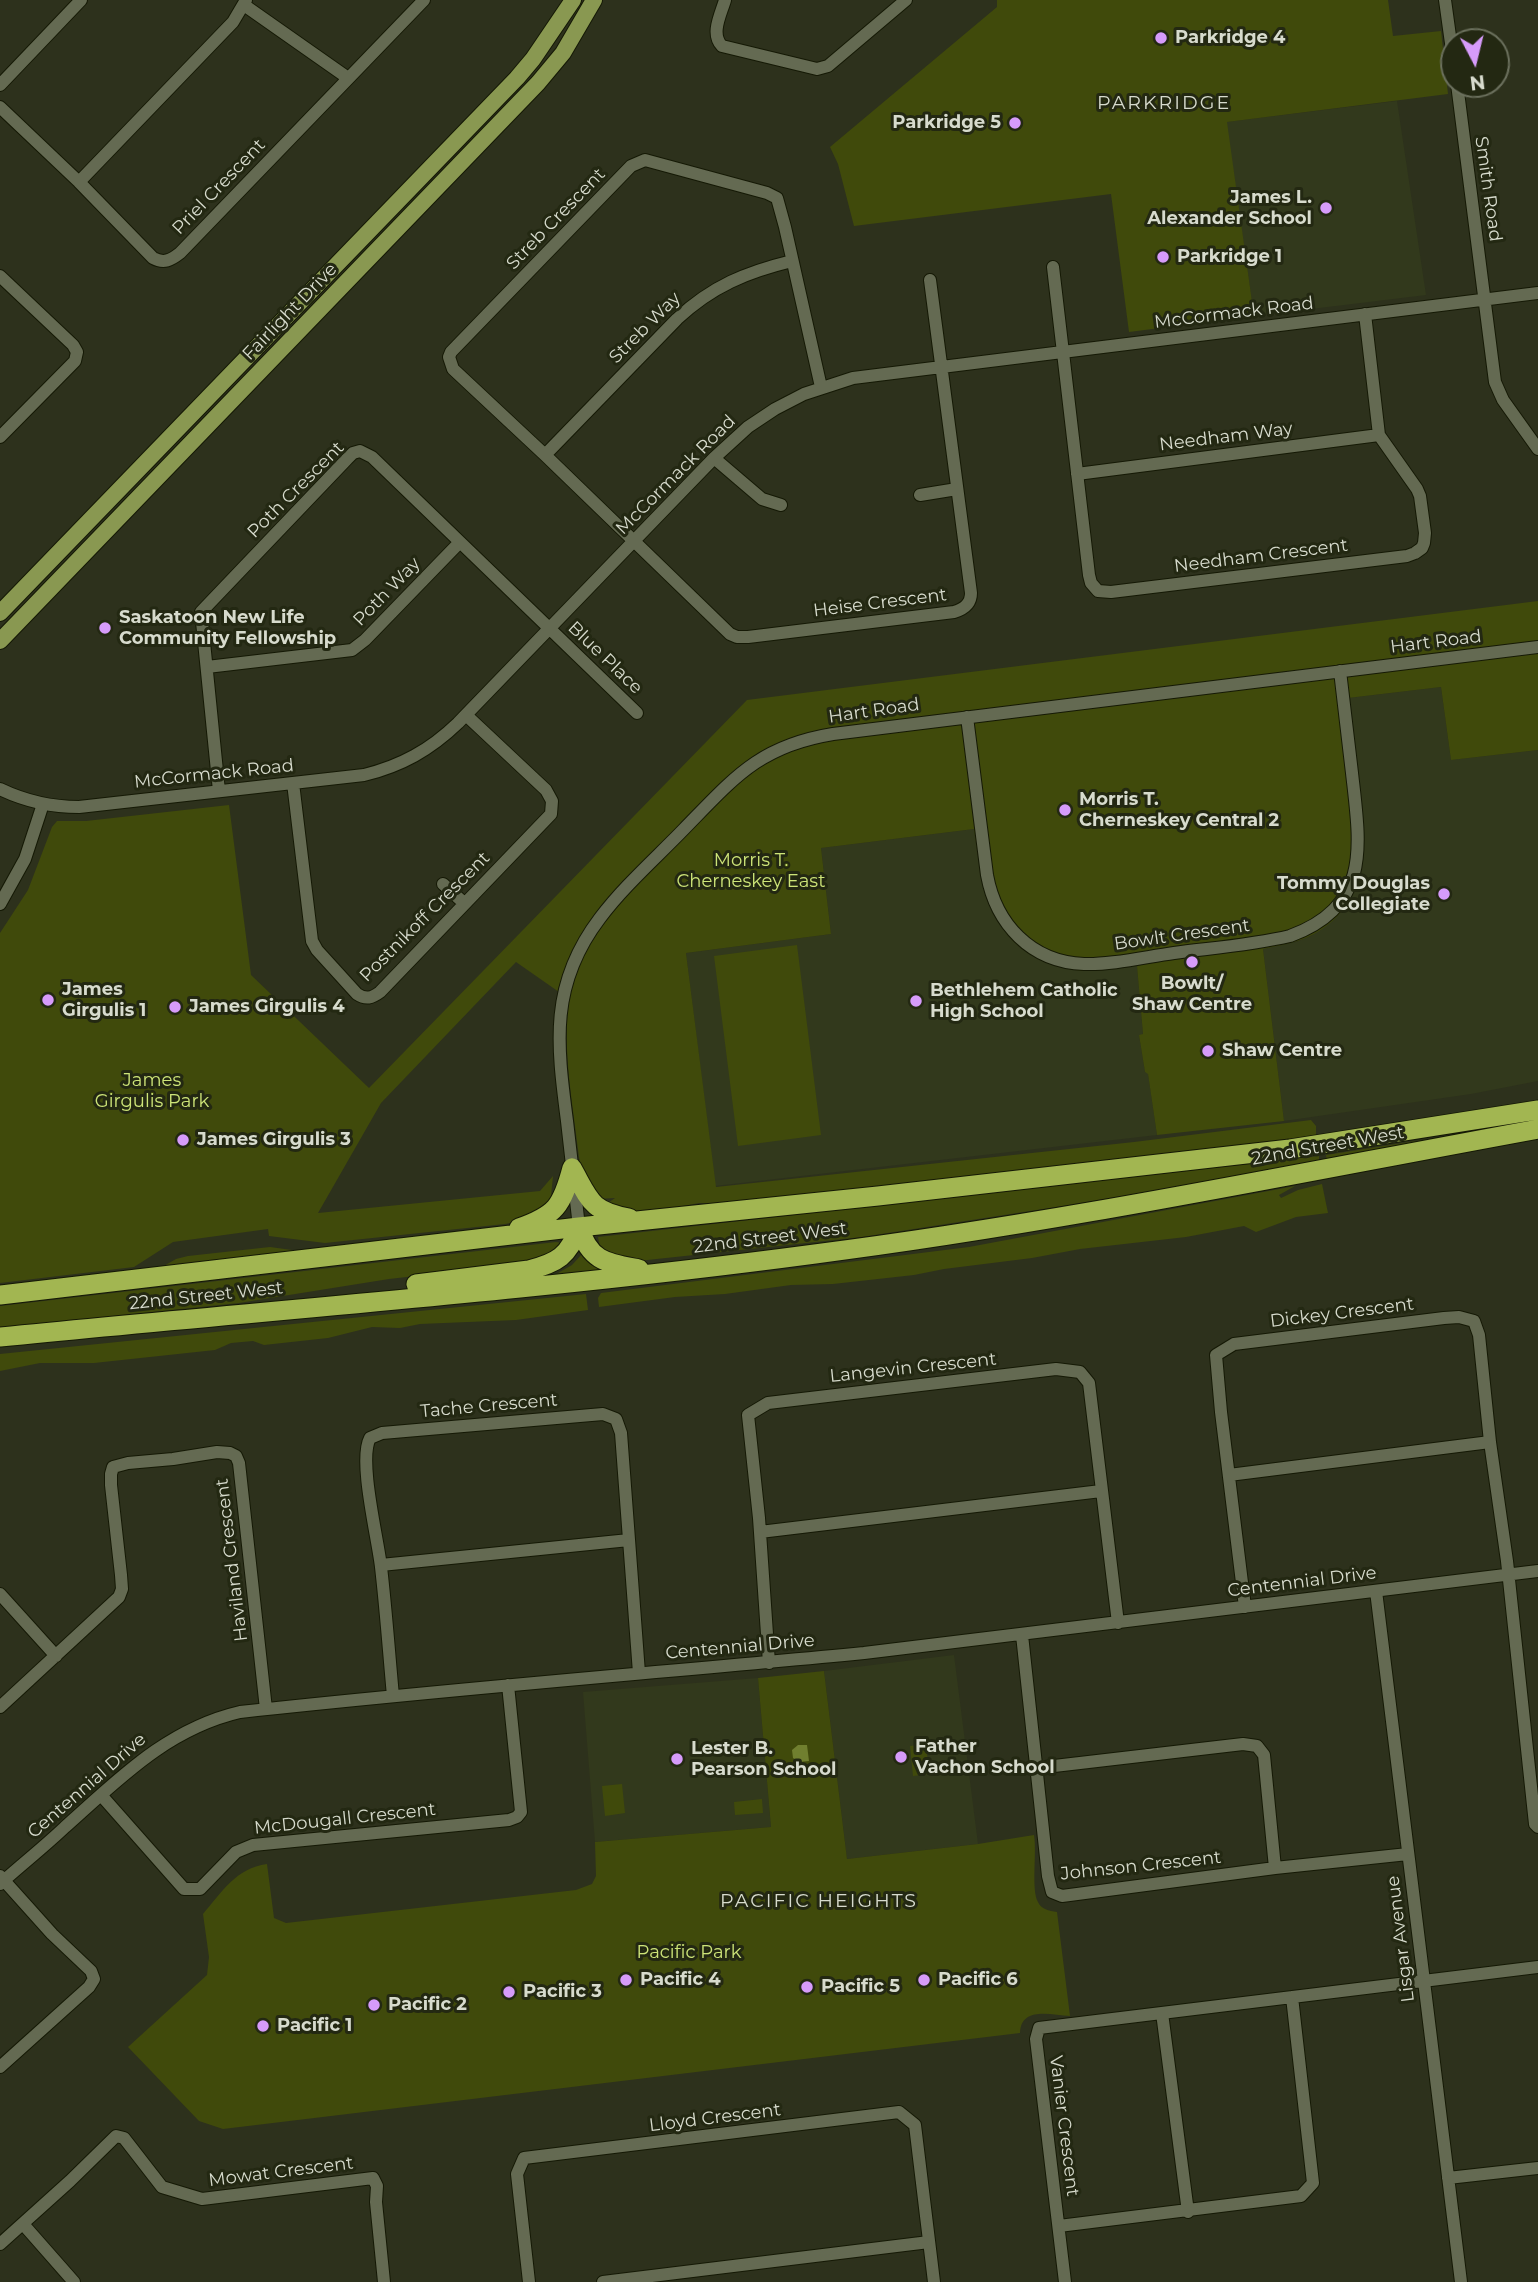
<!DOCTYPE html>
<html>
<head>
<meta charset="utf-8">
<style>
	body { margin:0 }
	#map { position:relative; width:1538px; height:2282px; overflow:hidden; background:#2d311c; font-family:Montserrat,sans-serif }
	canvas { display:block }
	.north { position:absolute; left:1440px; top:28px; width:70px; height:70px; box-sizing:border-box; background:#232812; border:2px solid #6b705d; border-radius:50%; rotate:173deg; font-size:19px; font-weight:700; line-height:28px; text-align:center; color:#d7dbcd }
	.north::after { content:''; display:block; margin:auto; width:24px; height:32px; background:#d69bfa; clip-path:polygon(50% 0,100% 100%,50% 72%,0 100%) }
</style>
</head>
<body>
<div id="map">
<canvas width="1538" height="2282"></canvas>
<div class="north">N</div>
</div>
<script>
const context = document.querySelector('canvas').getContext('2d');
context.lineJoin = 'round';
function paint(path, color) { context.fillStyle = color; context.fill(path, 'evenodd'); }
function trace(path, color, width, dash) { context.strokeStyle = color; context.lineWidth = width; context.lineCap = dash ? 'butt' : 'round'; context.setLineDash(dash || []); context.stroke(path); }
function label(font, color, halo, rows, align = 'center') {
  context.font = font + ' Montserrat,sans-serif'; context.lineWidth = 6; context.setLineDash([]); context.textBaseline = 'middle'; context.strokeStyle = halo; context.fillStyle = color; for (const [text, x, y, turn = 0] of rows) {
    context.save(); context.translate(x, y); context.rotate((+turn || 0) * Math.PI / 180); context.textAlign = isNaN(turn) ? turn : align; if (halo) context.strokeText(text, 0, 0); context.fillText(text, 0, 0); context.restore();
  }
}
paint(new Path2D(`
	M 1397,101 L 1426,295 L 1254,316 L 1226,122 Z
	M 1441,687 L 1451,760 L 1538,750 L 1538,1081 L 1471,1094 L 1284,1121 L 1263,949 L 1296,942 L 1311,936 L 1334,918 L 1345,905 L 1357,883 L 1361,868 L 1364,843 L 1348,698 Z
	M 974,829 L 986,897 L 991,908 L 1009,937 L 1019,947 L 1030,955 L 1137,965 L 1143,1035 L 1139,1035 L 1145,1072 L 1148,1073 L 1157,1135 L 715,1186 L 686,953 L 831,934 L 821,848 Z
	M 954,1655 L 978,1844 L 847,1859 L 824,1671 Z
	M 758,1678 L 771,1827 L 595,1842 L 583,1692 Z`), '#32391c');
paint(new Path2D(`
	M 997,0 L 1388,0 L 1393,36 L 1441,31 L 1448,94 L 1227,122 L 1254,316 L 1129,332 L 1111,194 L 854,226 L 838,164 L 830,147 L 997,7 Z
	M 1538,601 L 1538,750 L 1451,760 L 1441,687 L 1348,698 C 1352,725 1355,752 1358,779 C 1365,833 1374,897 1319,931 C 1302,942 1282,945 1263,949 L 1284,1121 L 1157,1135 L 1148,1074 L 1145,1072 L 1139,1035 L 1143,1034 L 1137,966 C 1121,967 1104,971 1088,971 C 1074,971 1060,967 1047,962 C 989,941 982,882 974,829 L 821,848 L 831,934 L 686,953 L 716,1187 L 1134,1142 L 1311,1120 L 1316,1126 L 1316,1137 L 734,1203 L 699,1203 L 657,1211 L 634,1211 L 605,1205 L 615,1198 L 597,1199 L 581,1166 L 579,1157 C 573,1104 562,1051 569,999 L 516,962 L 381,1103 L 318,1213 L 540,1191 L 553,1176 L 551,1196 L 544,1209 L 535,1218 L 505,1224 L 325,1243 L 269,1236 L 268,1229 L 173,1242 L 134,1267 L 0,1283 L 0,933 L 28,890 L 52,827 L 57,821 L 86,821 L 229,805 L 251,975 L 369,1088 L 747,700 Z
	M 797,945 L 821,1135 L 738,1146 L 714,956 Z
	M 1448,1136 L 1327,1162 L 1326,1155 Z
	M 1319,1156 L 1319,1163 L 1069,1205 L 862,1237 L 638,1261 L 601,1255 L 598,1237 Z
	M 1322,1184 L 1328,1213 L 1296,1217 L 1256,1232 L 1244,1226 L 1186,1237 L 1080,1249 L 1032,1258 L 944,1269 L 914,1275 L 833,1284 L 791,1285 L 725,1294 L 675,1297 L 599,1307 L 598,1298 L 601,1293 L 969,1247 L 1295,1186 L 1279,1195 L 1281,1198 L 1298,1190 Z
	M 556,1242 L 562,1243 L 556,1250 L 538,1262 L 389,1279 L 239,1303 L 0,1328 L 0,1306 Z
	M 270,1247 L 299,1251 L 162,1267 L 176,1259 L 188,1256 Z
	M 582,1254 L 606,1271 L 551,1277 L 572,1265 Z
	M 586,1294 L 588,1310 L 516,1320 L 420,1324 L 400,1328 L 372,1327 L 328,1338 L 264,1345 L 253,1341 L 231,1343 L 215,1350 L 94,1363 L 40,1363 L 0,1371 L 0,1354 Z
	M 824,1671 L 847,1859 L 978,1844 L 1034,1835 C 1037,1852 1031,1890 1038,1902 C 1041,1909 1049,1911 1057,1912 L 1070,2016 C 1051,2015 1021,2006 1020,2033 L 223,2129 L 199,2121 L 128,2047 L 207,1975 L 209,1957 L 203,1914 C 222,1892 236,1868 267,1864 L 274,1918 L 286,1923 L 576,1890 L 592,1884 L 596,1876 L 595,1842 L 771,1827 L 758,1678 Z
	M 926,1744 L 929,1774 L 913,1776 L 910,1746 Z
	M 622,1784 L 625,1813 L 605,1816 L 602,1786 Z
	M 762,1799 L 763,1813 L 735,1815 L 734,1802 Z`), '#404a0b');
paint(new Path2D(`
	M 798,1745 L 807,1745 L 809,1761 L 799,1762 L 793,1758 L 792,1750 Z`), '#707f2f');
const minor = new Path2D(`
	M 725,0 C 721,14 710,34 722,46 L 817,69 L 828,66 L 906,0
	M 1445,0 L 1454,65
	M 244,5 L 348,78
	M 1457,84 L 1495,382 L 1503,400 L 1538,449
	M 0,85 L 81,0
	M 0,107 L 79,182 L 233,22 L 246,0
	M 79,182 L 153,258 C 164,264 171,260 180,253 L 424,0
	M 1053,267 L 1089,575 L 1091,583 L 1098,591 L 1111,592 L 1407,556 L 1415,553 L 1422,548 L 1424,543 L 1425,533 L 1420,496 L 1417,489 L 1379,435 L 1365,314
	M 0,276 L 73,345 L 77,352 L 75,361 L 0,437
	M 821,387 L 785,227 L 777,198 L 767,193 L 645,160 L 631,166 L 451,352 L 449,357 L 453,369 L 545,455 L 730,634 L 737,637 L 748,637 L 954,612 C 964,609 971,604 971,593 L 930,280
	M 545,455 L 677,319 C 712,286 747,272 792,261
	M 714,458 L 762,499 L 781,505
	M 1077,474 L 1379,435
	M 920,495 L 957,489
	M 207,667 L 352,650 L 365,640 L 460,542
	M 967,717 L 987,875 C 996,924 1031,962 1084,964 C 1113,965 1145,957 1174,953 C 1212,948 1252,945 1290,936 C 1372,906 1360,845 1352,773 C 1348,739 1344,705 1340,671
	M 293,783 L 312,941 L 317,950 L 357,994 C 366,1000 372,998 380,992 L 551,814 L 552,801 L 546,790 L 466,715
	M 0,789 C 25,801 51,807 79,807 L 364,775 C 401,766 430,750 458,723 L 714,458 L 748,427 L 775,409 L 804,394 L 853,378 L 1538,293
	M 219,791 L 201,612 L 347,459 L 353,453 L 360,451 L 372,457 L 637,713
	M 443,884 L 464,903
	M 0,904 L 25,859 L 43,804
	M 579,1227 C 575,1192 571,1157 567,1121 C 557,1044 549,985 600,918 C 624,886 656,858 684,829 C 734,778 759,746 833,734 L 1538,647
	M 1229,1475 L 1490,1442
	M 760,1532 L 1101,1491
	M 381,1565 L 629,1540
	M 1376,1591 L 1461,2282
	M 0,1594 L 56,1656
	M 1245,1607 L 1221,1412 L 1216,1355 L 1234,1344 L 1444,1318 L 1459,1317 L 1474,1321 L 1479,1335 L 1490,1442 L 1507,1561 L 1535,1824 L 1538,1827
	M 1022,1635 L 1048,1876 L 1052,1892 L 1062,1896 L 1275,1868 L 1408,1854
	M 769,1663 L 759,1518 L 748,1415 L 768,1403 L 1056,1369 L 1080,1372 L 1089,1383 L 1118,1623
	M 393,1696 C 389,1653 386,1610 381,1567 C 378,1539 358,1460 370,1438 L 382,1433 L 603,1414 L 616,1419 L 621,1433 L 639,1673
	M 0,1707 L 119,1597 L 122,1589 L 121,1575 L 111,1485 L 111,1474 L 113,1467 L 128,1463 L 173,1459 L 217,1452 L 230,1453 L 236,1456 L 239,1463 L 266,1709
	M 1037,1768 L 1243,1744 L 1257,1746 L 1264,1755 L 1275,1868
	M 101,1795 L 184,1889 L 200,1889 L 236,1852 L 253,1845 L 509,1820 L 517,1817 L 521,1812 L 508,1685
	M 0,1876 L 52,1934 L 91,1971 L 94,1979 L 89,1987 L 0,2067
	M 0,1884 C 21,1865 44,1847 65,1827 C 119,1779 167,1729 240,1712 C 448,1689 656,1673 864,1653 L 1538,1571
	M 1162,2013 L 1188,2212
	M 1448,2178 L 1538,2168
	M 23,2224 L 74,2282
	M 1059,2226 L 1301,2196 L 1313,2183 L 1292,1997
	M 0,2244 L 70,2181 L 116,2136 L 124,2138 L 162,2187 L 202,2199 L 373,2178 L 377,2186 L 376,2202 L 384,2282
	M 529,2282 L 517,2174 L 524,2158 L 899,2112 L 915,2125 L 934,2282
	M 603,2282 L 929,2242
	M 1065,2282 L 1036,2039 L 1039,2028 L 1538,1967`);
const major = new Path2D(`
	M 0,613 L 517,78 L 533,59 L 573,0
	M 0,641 L 538,83 L 563,53 L 594,0`);
const highway = new Path2D(`
	M 572,1168 C 590,1200 590,1211 629,1218
	M 579,1227 C 590,1262 607,1263 639,1269
	M 519,1228 C 556,1215 562,1206 572,1168
	M 416,1284 L 529,1270 C 557,1263 569,1256 579,1227
	M 0,1295 L 579,1227 L 878,1196 L 1290,1149 L 1538,1110
	M 0,1337 C 272,1310 545,1290 815,1254 C 1058,1223 1298,1173 1538,1129`);
trace(minor, '#151905', 14);
trace(major, '#151905', 18);
trace(highway, '#151905', 21);
trace(minor, '#646a52', 12);
trace(major, '#899851', 16);
trace(highway, '#a2b651', 19);
for (const [x, y, r, color] of [
	[1161,38,7,"#d69bfa"],
	[1015,123,7,"#d69bfa"],
	[1326,208,7,"#d69bfa"],
	[1163,257,7,"#d69bfa"],
	[105,628,7,"#d69bfa"],
	[1065,810,7,"#d69bfa"],
	[1444,894,7,"#d69bfa"],
	[1192,962,7,"#d69bfa"],
	[48,1000,7,"#d69bfa"],
	[916,1001,7,"#d69bfa"],
	[175,1007,7,"#d69bfa"],
	[1208,1051,7,"#d69bfa"],
	[183,1140,7,"#d69bfa"],
	[901,1757,7,"#d69bfa"],
	[677,1759,7,"#d69bfa"],
	[626,1980,7,"#d69bfa"],
	[924,1980,7,"#d69bfa"],
	[807,1987,7,"#d69bfa"],
	[509,1992,7,"#d69bfa"],
	[374,2005,7,"#d69bfa"],
	[263,2026,7,"#d69bfa"]
]) { const dot = new Path2D(); dot.arc(x, y, r, 0, 2 * Math.PI); context.fillStyle = color; context.fill(dot); trace(dot, '#232812', 2.5); }
label('bold 18px', '#d7dbcd', '#232812', [
	["Parkridge 4",1175,38],
	["Parkridge 5",1001,123,"right"],
	["James L.",1312,198,"right"],
	["Alexander School",1312,219,"right"],
	["Parkridge 1",1177,257],
	["Saskatoon New Life",119,618],
	["Community Fellowship",119,639],
	["Morris T.",1079,800],
	["Cherneskey Central 2",1079,821],
	["Tommy Douglas",1430,884,"right"],
	["Collegiate",1430,905,"right"],
	["Bowlt/",1192,984,"center"],
	["Shaw Centre",1192,1005,"center"],
	["James",62,990],
	["Girgulis 1",62,1011],
	["Bethlehem Catholic",930,991],
	["High School",930,1012],
	["James Girgulis 4",189,1007],
	["Shaw Centre",1222,1051],
	["James Girgulis 3",197,1140],
	["Father",915,1747],
	["Vachon School",915,1768],
	["Lester B.",691,1749],
	["Pearson School",691,1770],
	["Pacific 4",640,1980],
	["Pacific 6",938,1980],
	["Pacific 5",821,1987],
	["Pacific 3",523,1992],
	["Pacific 2",388,2005],
	["Pacific 1",277,2026]
], 'left');
label('18px', '#d7dbcd', '#232812', [
	["Priel Crescent",219,187,-46],
	["Smith Road",1488,189,82],
	["Streb Crescent",556,219,-46],
	["Fairlight Drive",290,312,-46],
	["McCormack Road",1234,313,-7],
	["Streb Way",645,328,-45],
	["Needham Way",1226,437,-7],
	["McCormack Road",676,475,-45],
	["Poth Crescent",296,490,-45],
	["Needham Crescent",1261,556,-7],
	["Poth Way",387,592,-46],
	["Heise Crescent",880,603,-7],
	["Hart Road",1436,642,-7],
	["Blue Place",605,658,44],
	["Hart Road",874,711,-8],
	["McCormack Road",214,774,-6],
	["Postnikoff Crescent",425,917,-45],
	["Bowlt Crescent",1182,935,-8],
	["22nd Street West",1328,1146,-10],
	["22nd Street West",770,1238,-7],
	["22nd Street West",206,1296,-6],
	["Dickey Crescent",1342,1313,-7],
	["Langevin Crescent",913,1368,-6],
	["Tache Crescent",489,1406,-5],
	["Haviland Crescent",232,1560,-97],
	["Centennial Drive",1302,1582,-7],
	["Centennial Drive",740,1647,-5],
	["Centennial Drive",87,1786,-41],
	["McDougall Crescent",345,1819,-6],
	["Johnson Crescent",1141,1866,-6],
	["Lisgar Avenue",1401,1939,-97],
	["Lloyd Crescent",715,2118,-7],
	["Vanier Crescent",1064,2126,83],
	["Mowat Crescent",281,2172,-7]
]);
label('18px', '#cde478', '#232812', [
	["Morris T.",751,861],
	["Cherneskey East",751,882],
	["James",152,1081],
	["Girgulis Park",152,1102],
	["Pacific Park",689,1953]
]);
context.letterSpacing = '2px';
label('19px', '#d7dbcd', '#232812', [
	["PARKRIDGE",1164,103],
	["PACIFIC HEIGHTS",819,1901]
]);
context.letterSpacing = '0px';
</script>
</body>
</html>
